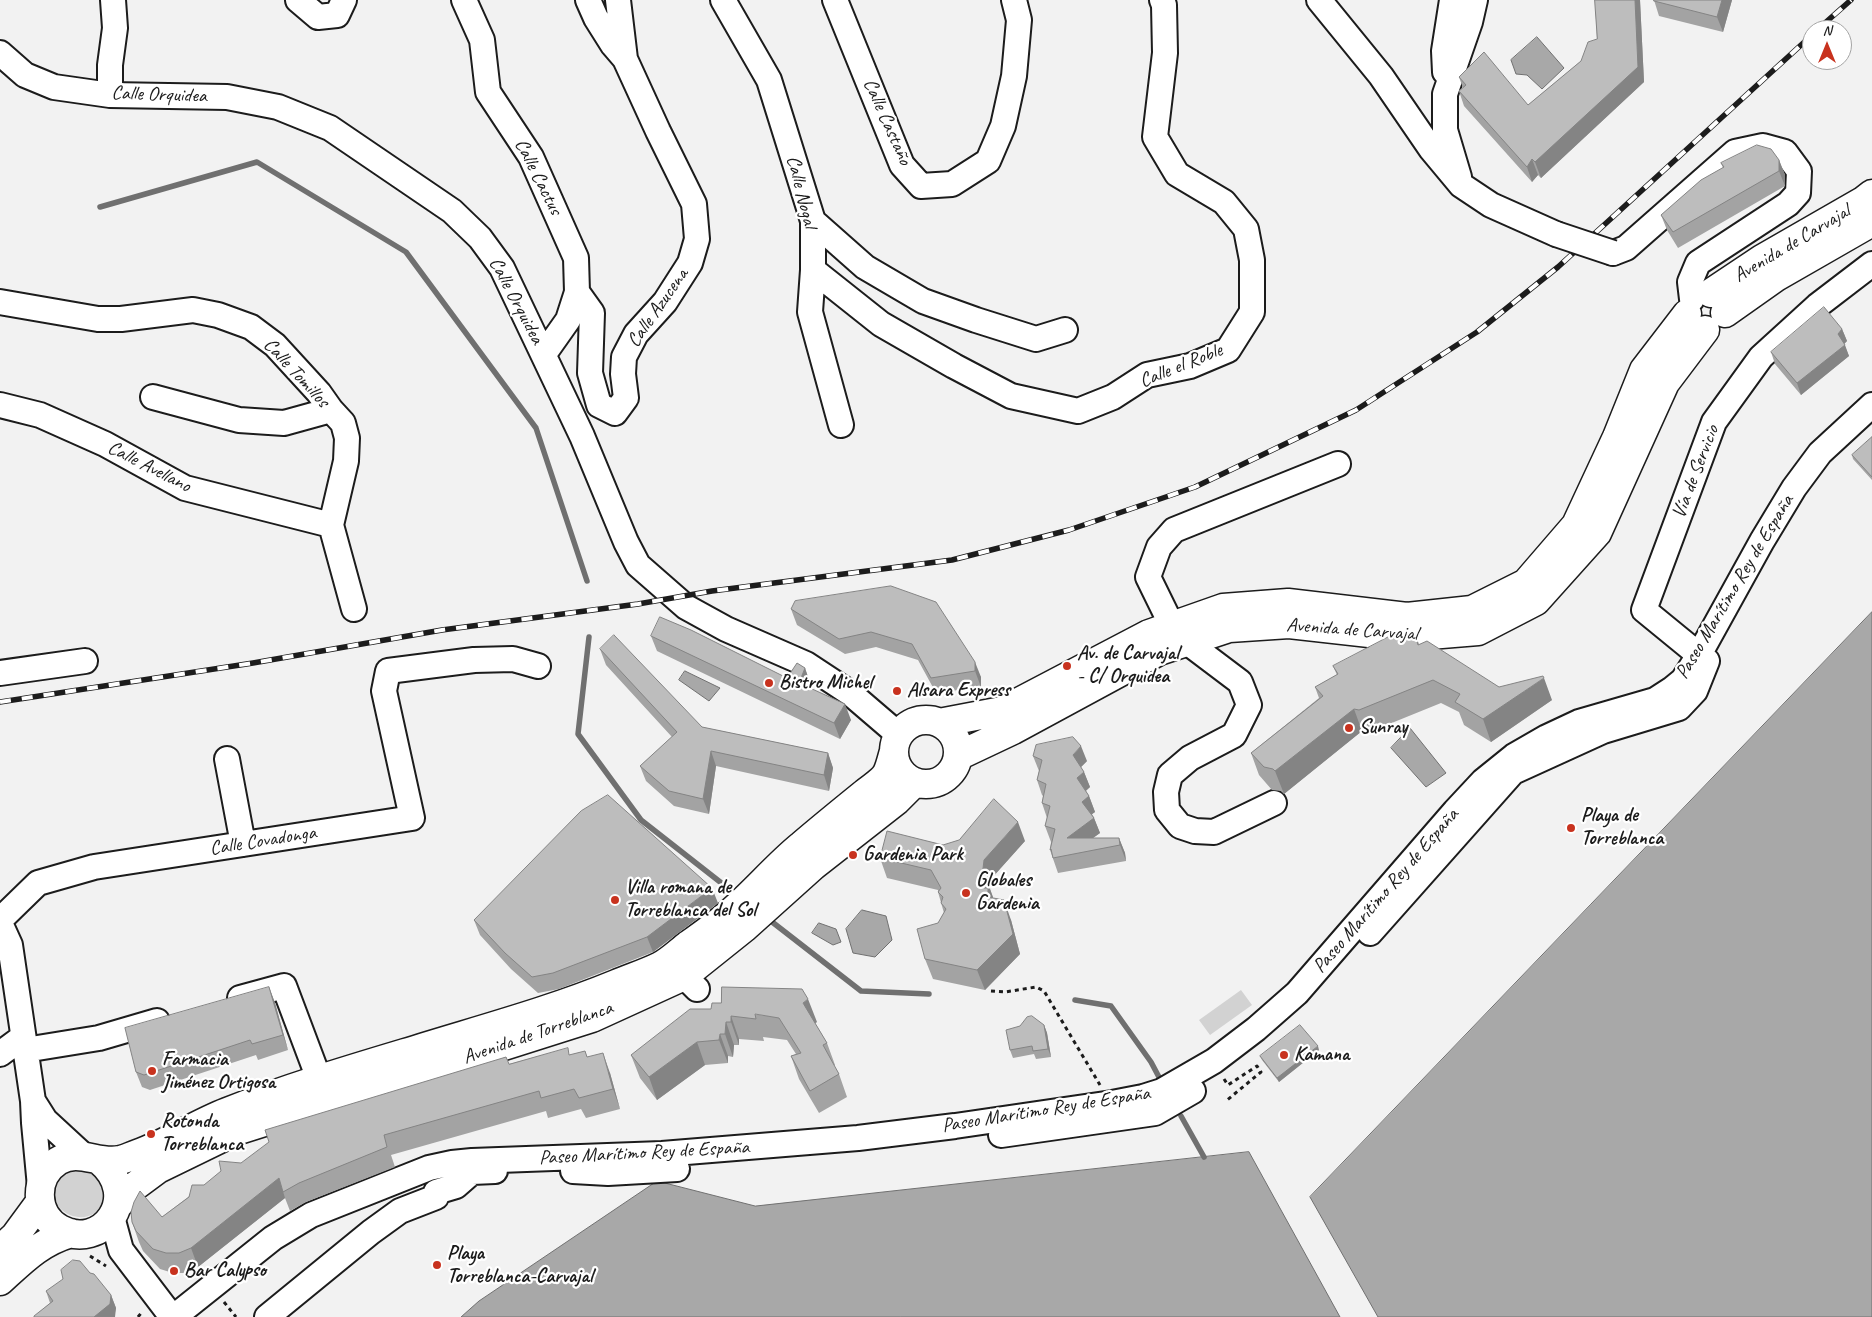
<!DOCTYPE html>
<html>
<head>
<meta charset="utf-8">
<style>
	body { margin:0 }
	#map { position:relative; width:1872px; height:1317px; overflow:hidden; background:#f2f2f2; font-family:Caveat,sans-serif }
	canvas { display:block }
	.north { position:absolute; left:1802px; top:20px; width:50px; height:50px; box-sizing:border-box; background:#fff; border:1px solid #a4a4a4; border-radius:50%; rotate:0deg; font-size:14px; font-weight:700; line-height:20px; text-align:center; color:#1c1c1c }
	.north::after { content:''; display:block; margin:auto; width:18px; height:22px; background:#c8321e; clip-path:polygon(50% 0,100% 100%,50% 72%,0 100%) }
</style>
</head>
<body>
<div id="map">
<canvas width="1872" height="1317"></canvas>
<div class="north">N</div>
</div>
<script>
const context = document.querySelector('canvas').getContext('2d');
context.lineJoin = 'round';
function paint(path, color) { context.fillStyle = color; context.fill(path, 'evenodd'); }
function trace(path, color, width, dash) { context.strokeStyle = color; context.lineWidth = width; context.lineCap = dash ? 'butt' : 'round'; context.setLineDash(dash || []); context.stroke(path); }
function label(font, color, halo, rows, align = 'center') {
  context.font = font + ' Caveat,sans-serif'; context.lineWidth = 4.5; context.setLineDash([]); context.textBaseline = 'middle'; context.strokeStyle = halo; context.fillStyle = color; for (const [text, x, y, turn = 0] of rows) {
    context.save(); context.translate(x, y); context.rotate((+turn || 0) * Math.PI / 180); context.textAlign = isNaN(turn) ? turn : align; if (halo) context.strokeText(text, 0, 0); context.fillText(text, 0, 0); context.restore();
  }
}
paint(new Path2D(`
	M 1241,990 L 1252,1005 L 1210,1035 L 1199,1020 Z
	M 91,1169 L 104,1184 C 104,1190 105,1198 103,1203 C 91,1230 48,1215 54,1187 C 56,1181 61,1175 65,1170 Z`), '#d2d2d2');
const water = new Path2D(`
	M 1537,37 L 1564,68 L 1542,89 L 1527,75 L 1516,74 L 1511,60 Z
	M 1872,612 L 1872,1317 L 1378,1317 L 1310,1197 Z
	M 685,671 L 720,688 L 709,701 L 679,680 Z
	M 1410,728 L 1446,773 L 1426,787 L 1391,748 Z
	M 862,910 L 886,916 L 892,940 L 875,957 L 853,953 L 846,929 Z
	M 819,923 L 836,929 L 841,942 L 833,945 L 812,933 Z
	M 1249,1152 L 1340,1317 L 461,1317 L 479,1301 L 657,1181 L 755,1206 Z`);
paint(water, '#a8a8a8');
trace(water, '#707070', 1);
trace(new Path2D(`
	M 100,207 L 257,162 L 406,252 L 536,428 L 587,581
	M 589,637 L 578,734 L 641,820 L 738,896
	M 767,918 L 861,991 L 929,994
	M 1075,1000 L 1111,1006 L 1151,1062 L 1160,1079
	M 1181,1116 L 1204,1157`), '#707070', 5.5);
const minor = new Path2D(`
	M 298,0 L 318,17 L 337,15 L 344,0
	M 464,0 L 482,40 L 488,92 L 531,157 L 576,258 L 577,292 L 568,320 L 544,354
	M 618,0 L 625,59
	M 723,0 L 769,80 L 813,221 L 813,270 L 810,312 L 841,425
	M 835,0 L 902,165 L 921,186 L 952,184 L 988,161 L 1003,126 L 1014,76 L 1019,20 L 1014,0
	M 1319,0 L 1381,76 L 1431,149 L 1461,185 L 1491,205 L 1556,234
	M 0,53 L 25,75 L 54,87 L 110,95 L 227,97 L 278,107 L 330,128 L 452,211 L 480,238 L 502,268 L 582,436 L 626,542 L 638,565 L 686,607 L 726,629 L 806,664 L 850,693 L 899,735
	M 1445,72 L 1444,51 L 1452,0
	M 110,95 L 110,65 L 115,28 L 113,0
	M 1459,177 L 1445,130 L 1445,94 L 1470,22 L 1475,0
	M 813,221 L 865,267 L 923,301 L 976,320 L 1036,339 L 1065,330
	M 1613,253 L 1626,248 L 1735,152 L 1763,146 L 1785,152 L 1799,171 L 1798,193 L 1788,204 L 1698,263 L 1690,282 L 1692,299
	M 813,270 L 881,324 L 954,366 L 1011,396 L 1078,411 L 1113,397 L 1147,375 L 1190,366 L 1228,350 L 1252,312 L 1252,260 L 1246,229 L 1224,202 L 1177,174 L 1155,137 L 1165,53 L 1164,5 L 1162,0
	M 577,292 L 592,313 L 590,373 L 599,405 L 615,413 L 626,398 L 623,374 L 624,357 L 636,334 L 665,302 L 690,263 L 697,239 L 694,204 L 658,131 L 625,59 L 613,45 L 596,18 L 588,0
	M 0,302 L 98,319 L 121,319 L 193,310 L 218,315 L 251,327 L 275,345 L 319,393 L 331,410 L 343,423 L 347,438 L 346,461 L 331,525 L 354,609
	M 153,397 L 239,420 L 284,423 L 331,410
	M 0,405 L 40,415 L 105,444 L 185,488 L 331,525
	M 1172,626 L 1148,577 L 1159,547 L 1174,530 L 1338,464
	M 1187,642 L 1240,682 L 1249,705 L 1234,735 L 1190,758 L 1170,775 L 1166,792 L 1167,810 L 1180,826 L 1195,831 L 1214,832 L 1274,803
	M 1699,655 L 1644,610 L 1714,422 L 1761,357 L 1817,306 L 1872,264
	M 0,673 L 85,661
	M 227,759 L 243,844
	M 0,920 L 38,883 L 94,867 L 412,818 L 384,691 L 388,671 L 474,660 L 513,659 L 538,666
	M 0,923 L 10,945 L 33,1101 L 34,1123 L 40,1187
	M 1370,933 L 1513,772 L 1603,731 L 1679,708 L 1695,691 L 1707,661
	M 684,976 L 697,989
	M 240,998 L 284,986 L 319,1079
	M 25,1050 L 99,1038 L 157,1021
	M 0,1054 L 23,1037
	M 33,1101 L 45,1120 L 83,1155
	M 1001,1135 L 1155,1113 L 1193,1091
	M 573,1171 L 608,1173 L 677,1169
	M 112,1217 L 121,1250 L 172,1317
	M 174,1317 L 273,1238 L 311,1215 L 429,1168 L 452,1163 L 472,1161 L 662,1154 L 858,1138 L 955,1126 L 1112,1103 L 1143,1097 L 1162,1091 L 1214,1061 L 1256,1029 L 1297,993 L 1455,811 L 1483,781 L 1514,756 L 1547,737 L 1579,722 L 1655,700 L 1672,689 L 1683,680 L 1699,655 L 1762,541 L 1794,488 L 1820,453 L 1872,405
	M 267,1317 L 371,1232 L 400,1211 L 436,1197 L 436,1192 L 456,1186 L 472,1172 L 495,1171`);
const major = new Path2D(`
	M 1711,293 L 1762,259 L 1863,201 L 1872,194
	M 1725,313 L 1776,277 L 1872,222
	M894 752a32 32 0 1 1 64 0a32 32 0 1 1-64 0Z
	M 939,723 L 1002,711 L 1149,634 L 1223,608 L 1288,603 L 1407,617 L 1472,610 L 1526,583 L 1576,525 L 1617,437 L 1644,370 L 1687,314
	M 958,756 L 1013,730 L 1159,651 L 1229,628 L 1289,624 L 1405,637 L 1478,631 L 1536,601 L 1597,533 L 1665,383 L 1705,330
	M 99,1160 C 144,1197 101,1252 60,1229 C 34,1215 33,1177 58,1161 C 79,1148 98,1165 120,1160 C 126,1159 131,1156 137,1154 C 168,1143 196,1124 227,1112 C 285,1089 345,1071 405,1053 C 475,1031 548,1012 616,984 C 630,978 646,973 660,966 C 670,961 679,952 688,945 C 702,935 717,925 730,913 C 755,892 776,866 802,845 C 823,827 844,810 865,793 C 872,787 883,781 887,773 C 890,767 892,758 894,751
	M 118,1205 L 131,1189 L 158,1169 L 236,1131 L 592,1018 L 684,976 L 744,928 L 813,866 L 896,801 L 915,782
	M 0,1250 L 15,1236 L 40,1202
	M 0,1281 C 23,1260 40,1242 71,1233`);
trace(minor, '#1c1c1c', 28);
trace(major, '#1c1c1c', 31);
trace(new Path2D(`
	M 991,991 L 1005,992 L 1036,987 L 1044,991 L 1100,1085
	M 1224,1079 L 1228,1085 L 1257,1066 L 1261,1072 L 1226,1101
	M 90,1256 L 106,1266
	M 224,1302 L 236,1317
	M 138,1317 L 142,1312`), '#1c1c1c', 3, [4, 4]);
trace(minor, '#fff', 24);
trace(major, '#fff', 28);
const rail = new Path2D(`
	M 1817,30 L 1851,0
	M 0,702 L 253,663 L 442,630 L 638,604 L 712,591 L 952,560 L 1069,530 L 1195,487 L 1356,410 L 1477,332 L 1558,267 L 1812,35`);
trace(rail, '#1c1c1c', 5.5);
trace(rail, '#fff', 4, [11]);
const minorBridge = new Path2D(`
	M 1556,234 L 1613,253`);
trace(minorBridge, '#1c1c1c', 28, []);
trace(minorBridge, '#fff', 24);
paint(new Path2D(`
	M 1595,0 L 1640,0 L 1644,82 L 1541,178 L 1538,175 L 1532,182 L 1464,106 L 1459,91 L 1463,88 L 1459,77 L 1528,105 L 1581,61 L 1597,39 Z
	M 1654,0 L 1732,0 L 1723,32 L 1659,16 Z
	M 1779,160 L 1785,175 L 1785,186 L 1678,248 L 1667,230 L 1661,215 L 1723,168 L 1721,163 Z
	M 1842,329 L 1847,341 L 1844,344 L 1849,356 L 1801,395 L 1775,364 L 1771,352 Z
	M 1872,437 L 1872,480 L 1853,459 L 1852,455 Z
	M 891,586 L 981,677 L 981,687 L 936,693 L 918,660 L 876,647 L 845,654 L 797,625 L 791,609 Z
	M 1415,634 L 1419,644 L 1499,687 L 1552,700 L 1491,742 L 1464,725 L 1459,712 L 1441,703 L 1367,733 L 1362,731 L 1284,794 L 1281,791 L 1272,790 L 1259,775 L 1251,753 L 1319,698 L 1315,687 L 1337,675 L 1333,666 Z
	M 651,636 L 787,678 L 805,668 L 810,683 L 809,688 L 851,720 L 840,739 L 657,651 Z
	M 600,649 L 702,727 L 828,753 L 833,768 L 829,791 L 716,766 L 709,814 L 674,806 L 646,781 L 640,766 L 672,737 L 606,665 Z
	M 1033,756 L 1087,761 L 1081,767 L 1084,772 L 1090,787 L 1086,791 L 1089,796 L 1095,812 L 1092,814 L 1094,818 L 1100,833 L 1093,838 L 1119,838 L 1125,853 L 1126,861 L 1058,873 L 1050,850 L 1051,842 L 1045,826 L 1047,818 L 1042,803 L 1043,796 L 1042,795 L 1037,780 L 1039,771 Z
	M 1025,841 L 991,879 L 990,889 L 993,898 L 1011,920 L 1020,954 L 985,990 L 933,979 L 925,959 L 938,923 L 944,913 L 938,892 L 938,890 L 887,878 L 880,858 L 943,845 Z
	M 718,903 L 653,952 L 559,989 L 538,993 L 511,969 L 480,935 L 474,920 Z
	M 269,987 L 275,1003 L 288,1050 L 258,1060 L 256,1055 L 150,1090 L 142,1087 L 136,1072 Z
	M 711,1009 L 817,1022 L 815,1023 L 827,1043 L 835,1065 L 834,1066 L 839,1074 L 847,1097 L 819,1113 L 799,1079 L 791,1056 L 796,1054 L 787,1040 L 763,1037 L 764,1041 L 739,1039 L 739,1045 L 734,1045 L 733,1057 L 728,1056 L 728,1063 L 705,1065 L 657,1100 L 640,1078 L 631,1055 Z
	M 1044,1025 L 1047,1033 L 1051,1057 L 1036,1059 L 1034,1054 L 1013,1058 L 1010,1050 Z
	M 1319,1050 L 1279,1082 L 1262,1060 L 1260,1056 Z
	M 585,1051 L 587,1057 L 610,1073 L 620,1109 L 586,1118 L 581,1109 L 548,1118 L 546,1111 L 391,1155 L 395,1167 L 306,1202 L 290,1211 L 285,1198 L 198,1267 L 186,1273 L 173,1273 L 160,1269 L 143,1251 L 139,1242 L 132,1222 L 162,1217 L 204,1185 L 241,1163 L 506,1057 L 509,1064 L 570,1055 Z
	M 90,1273 L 111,1295 L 116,1308 L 114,1317 L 34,1317 L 50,1303 L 46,1291 Z`), '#a3a3a3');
paint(new Path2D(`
	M 1635,0 L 1640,0 L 1644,82 L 1541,178 L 1535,162 Z
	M 1722,0 L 1732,0 L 1723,32 L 1717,17 Z
	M 1532,159 L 1538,175 L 1532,182 L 1527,167 Z
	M 1779,160 L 1785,175 L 1785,186 L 1779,171 Z
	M 1842,329 L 1847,341 L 1842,346 L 1838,334 Z
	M 1845,345 L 1849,356 L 1801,395 L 1797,383 Z
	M 975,662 L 981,677 L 981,687 L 975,671 Z
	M 805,668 L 810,683 L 805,699 L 799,683 Z
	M 1544,678 L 1552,700 L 1491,742 L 1483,719 Z
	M 845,704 L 851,720 L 840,739 L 834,723 Z
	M 1354,709 L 1362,731 L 1284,794 L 1275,771 Z
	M 1081,746 L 1087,761 L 1078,770 L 1073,755 Z
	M 711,751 L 716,766 L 709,814 L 703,799 Z
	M 828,753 L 833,768 L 829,791 L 824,775 Z
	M 1084,772 L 1090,787 L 1083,793 L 1077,778 Z
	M 1089,796 L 1095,812 L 1088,817 L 1082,802 Z
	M 1094,818 L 1100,833 L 1072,853 L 1067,838 Z
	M 1018,822 L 1025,841 L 991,879 L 990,889 L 993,897 L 993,900 L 995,917 L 984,888 L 982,877 L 984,860 Z
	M 1119,838 L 1125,853 L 1126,861 L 1120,845 Z
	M 712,888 L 718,903 L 653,952 L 647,937 Z
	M 1004,900 L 1011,920 L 1020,954 L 985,990 L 977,970 Z
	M 269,987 L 275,1003 L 288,1050 L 283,1035 Z
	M 808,999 L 817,1022 L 812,1025 L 803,1003 Z
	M 731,1016 L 739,1039 L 739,1045 L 731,1022 Z
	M 726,1022 L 734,1045 L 733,1057 L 725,1034 Z
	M 1044,1025 L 1047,1033 L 1051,1057 L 1048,1049 Z
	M 720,1034 L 728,1056 L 728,1063 L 719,1040 Z
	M 697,1042 L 705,1065 L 657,1100 L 649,1077 Z
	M 1318,1046 L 1319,1050 L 1279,1082 L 1277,1078 Z
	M 603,1053 L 610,1073 L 620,1109 L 613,1089 Z
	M 279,1178 L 285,1198 L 198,1267 L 191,1248 Z
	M 111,1295 L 116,1308 L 115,1317 L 94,1317 Z`), '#848484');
const building = new Path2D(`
	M 1595,0 L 1635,0 L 1638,67 L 1535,162 L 1532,159 L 1527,167 L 1459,91 L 1466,85 L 1459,77 L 1484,52 L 1528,105 L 1581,61 L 1588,42 L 1597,39 Z
	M 1654,0 L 1722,0 L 1717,17 L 1654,1 Z
	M 1757,145 L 1771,149 L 1779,160 L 1779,171 L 1673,232 L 1661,215 L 1701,180 L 1724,167 L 1721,163 Z
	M 1824,307 L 1842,329 L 1838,334 L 1845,345 L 1797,383 L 1771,352 Z
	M 1872,437 L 1872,477 L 1852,455 Z
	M 891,586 L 936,602 L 975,662 L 975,671 L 931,678 L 912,644 L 871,632 L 839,639 L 791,609 L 795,601 Z
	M 660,617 L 691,630 L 787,678 L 797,663 L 805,668 L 799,683 L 845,704 L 834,723 L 651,636 Z
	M 1396,633 L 1415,634 L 1418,645 L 1427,641 L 1499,687 L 1543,676 L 1544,678 L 1483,719 L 1455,702 L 1460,694 L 1433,680 L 1359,710 L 1354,709 L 1275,771 L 1273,769 L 1264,767 L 1251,753 L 1323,696 L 1315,687 L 1338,674 L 1333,666 Z
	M 614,635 L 702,727 L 828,753 L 824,775 L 711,751 L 703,799 L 669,791 L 640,766 L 677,732 L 600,649 Z
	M 1073,737 L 1081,746 L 1073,755 L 1084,772 L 1077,778 L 1089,796 L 1082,802 L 1094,818 L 1067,838 L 1119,838 L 1120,845 L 1053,858 L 1051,849 L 1050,850 L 1055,829 L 1045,826 L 1050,806 L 1042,803 L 1046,784 L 1037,780 L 1042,760 L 1033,756 L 1036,745 Z
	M 608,795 L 712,888 L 647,937 L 553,973 L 532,977 L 505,953 L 474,920 L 581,811 Z
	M 994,799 L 1018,822 L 984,860 L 982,877 L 986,878 L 984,888 L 988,888 L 988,897 L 1004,900 L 1013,934 L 977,970 L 925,959 L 917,929 L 938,923 L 946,909 L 941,903 L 943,897 L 938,892 L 941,888 L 931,870 L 880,858 L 887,831 L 943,845 L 959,840 Z
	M 269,987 L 283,1035 L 252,1044 L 250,1040 L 144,1075 L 136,1072 L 125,1028 Z
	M 722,987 L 802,989 L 808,999 L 803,1003 L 827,1043 L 823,1045 L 839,1074 L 810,1091 L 791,1056 L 801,1053 L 779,1018 L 755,1014 L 756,1019 L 731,1016 L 731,1022 L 726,1022 L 725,1034 L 720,1034 L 719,1040 L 697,1042 L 649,1077 L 631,1055 L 690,1009 L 711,1009 L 712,1003 L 721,1003 Z
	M 1032,1016 L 1044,1025 L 1048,1049 L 1033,1051 L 1032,1046 L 1010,1050 L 1006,1030 L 1020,1026 L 1027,1017 Z
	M 1300,1025 L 1318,1046 L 1277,1078 L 1260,1056 Z
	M 568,1048 L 569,1055 L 585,1051 L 587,1057 L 603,1053 L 613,1089 L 579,1098 L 574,1089 L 541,1098 L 539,1091 L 384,1135 L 387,1147 L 299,1183 L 283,1192 L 279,1178 L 191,1248 L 179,1253 L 166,1253 L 153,1249 L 136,1231 L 132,1222 L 131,1212 L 134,1202 L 140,1191 L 162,1217 L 189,1197 L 192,1185 L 204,1185 L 221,1171 L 219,1161 L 241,1163 L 269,1142 L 265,1130 L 506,1057 L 509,1064 Z
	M 73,1260 L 80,1261 L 90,1273 L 94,1274 L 111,1295 L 110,1304 L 94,1317 L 34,1317 L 34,1316 L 53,1301 L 46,1291 L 63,1279 L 61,1270 Z`);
paint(building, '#bdbdbd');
trace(building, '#848484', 1);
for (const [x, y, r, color] of [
	[1067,666,5,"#c8321e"],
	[769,683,5,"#c8321e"],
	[897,691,5,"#c8321e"],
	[1349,728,5,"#c8321e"],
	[1571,828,5,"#c8321e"],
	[853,855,5,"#c8321e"],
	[966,893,5,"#c8321e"],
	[615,900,5,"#c8321e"],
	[1284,1055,5,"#c8321e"],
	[152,1071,5,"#c8321e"],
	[151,1134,5,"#c8321e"],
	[437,1265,5,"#c8321e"],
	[174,1271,5,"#c8321e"]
]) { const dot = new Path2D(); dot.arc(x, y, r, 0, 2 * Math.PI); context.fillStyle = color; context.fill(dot); trace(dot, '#fff', 2); }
label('20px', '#1c1c1c', '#fff', [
	["Calle Orquidea",159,95,2],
	["Calle Castaño",887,122,66],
	["Calle Cactus",538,177,63],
	["Calle Nogal",801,192,76],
	["Avenida de Carvajal",1792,244,-31],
	["Calle Orquidea",516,301,62],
	["Calle Azucena",658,308,-55],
	["Calle el Roble",1181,366,-22],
	["Calle Tomillos",296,373,47],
	["Calle Avellano",149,467,27],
	["Vía de Servicio",1696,472,-69],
	["Paseo Marítimo Rey de España",1735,587,-59],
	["Avenida de Carvajal",1352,630,4],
	["Calle Covadonga",263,841,-9],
	["Paseo Marítimo Rey de España",1386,891,-49],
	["Avenida de Torreblanca",538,1033,-19],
	["Paseo Marítimo Rey de España",1046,1110,-9],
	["Paseo Marítimo Rey de España",644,1153,-3]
]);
label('bold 20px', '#1c1c1c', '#fff', [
	["Av. de Carvajal",1077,654],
	["- C/ Orquidea",1077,677],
	["Bistro Michel",779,683],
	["Alsara Express",907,691],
	["Sunray",1359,728],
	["Playa de",1581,816],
	["Torreblanca",1581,839],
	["Gardenia Park",863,855],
	["Globales",976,881],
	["Gardenia",976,904],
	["Villa romana de",625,888],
	["Torreblanca del Sol",625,911],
	["Kamana",1294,1055],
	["Farmacia",162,1060],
	["Jiménez Ortigosa",162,1083],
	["Rotonda",161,1122],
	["Torreblanca",161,1145],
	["Playa",447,1254],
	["Torreblanca-Carvajal",447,1277],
	["Bar Calypso",184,1271]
], 'left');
</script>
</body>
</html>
